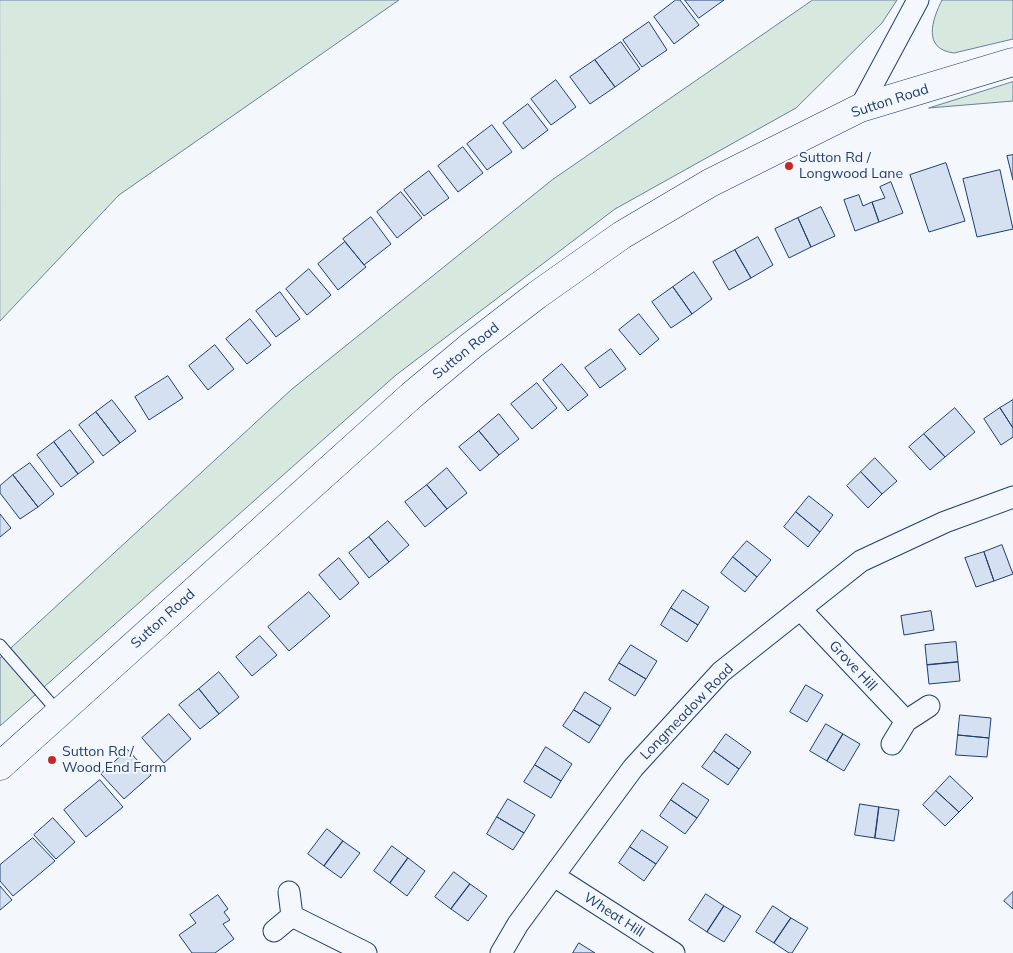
<!DOCTYPE html>
<html>
<head>
<meta charset="utf-8">
<style>
	body { margin:0 }
	canvas { display:block; background:#f4f7fb }
</style>
</head>
<body>
<canvas width="1013" height="953"></canvas>
<script>
const context = document.querySelector('canvas').getContext('2d');
context.lineJoin = 'round';
function paint(path, color) { context.fillStyle = color; context.fill(path, 'evenodd'); }
function trace(path, color, width, dash) { context.strokeStyle = color; context.lineWidth = width; context.lineCap = dash ? 'butt' : 'round'; context.setLineDash(dash || []); context.stroke(path); }
function label(font, color, halo, rows, align = 'center') {
  context.font = font + ' Mulish,sans-serif'; context.lineWidth = 4; context.setLineDash([]); context.textBaseline = 'middle'; context.strokeStyle = halo; context.fillStyle = color; for (const [text, x, y, turn = 0] of rows) {
    context.save(); context.translate(x, y); context.rotate((+turn || 0) * Math.PI / 180); context.textAlign = isNaN(turn) ? turn : align; if (halo) context.strokeText(text, 0, 0); context.fillText(text, 0, 0); context.restore();
  }
}
const green = new Path2D(`
	M 0,0 L 399,0 L 119,195 L 0,321 Z
	M 813,0 L 897,0 L 882,23 L 796,108 L 615,209 L 396,375 L 0,726 L 0,658 L 292,389 L 552,180 Z
	M 942,0 L 1013,0 L 1013,39 L 954,53 C 922,49 932,20 942,0 Z
	M 1013,82 L 1013,101 L 929,108 Z`);
paint(green, '#d7e8df');
trace(green, '#687fa3', 1);
const building = new Path2D(`
	M 676,0 L 680,0 L 699,25 L 674,44 L 654,17 Z
	M 685,0 L 724,0 L 699,18 Z
	M 649,22 L 667,50 L 642,67 L 623,40 Z
	M 621,42 L 640,69 L 615,87 L 595,60 Z
	M 595,60 L 615,87 L 590,104 L 570,77 Z
	M 556,80 L 576,107 L 551,125 L 531,99 Z
	M 528,104 L 548,130 L 523,149 L 503,123 Z
	M 492,125 L 512,152 L 487,170 L 467,144 Z
	M 463,147 L 483,173 L 458,192 L 438,166 Z
	M 1013,155 L 1013,180 L 1007,156 Z
	M 946,163 L 965,221 L 929,232 L 910,175 Z
	M 1000,170 L 1013,229 L 977,237 L 963,179 Z
	M 429,171 L 449,198 L 424,216 L 404,190 Z
	M 891,182 L 903,213 L 879,222 L 872,202 L 885,198 L 880,187 Z
	M 401,192 L 422,218 L 397,238 L 377,212 Z
	M 859,195 L 863,206 L 872,202 L 879,222 L 855,231 L 844,200 Z
	M 821,207 L 835,236 L 811,247 L 798,218 Z
	M 371,217 L 391,244 L 364,265 L 343,239 Z
	M 798,218 L 811,247 L 789,258 L 775,229 Z
	M 758,237 L 773,265 L 751,278 L 735,250 Z
	M 345,242 L 366,267 L 338,290 L 318,264 Z
	M 735,250 L 751,278 L 729,290 L 713,262 Z
	M 309,269 L 331,295 L 307,315 L 286,289 Z
	M 694,272 L 712,299 L 692,314 L 673,287 Z
	M 673,287 L 692,314 L 671,328 L 652,302 Z
	M 280,292 L 300,319 L 276,337 L 256,311 Z
	M 639,314 L 659,339 L 640,355 L 619,330 Z
	M 250,319 L 271,345 L 247,364 L 226,339 Z
	M 215,345 L 234,369 L 208,390 L 189,366 Z
	M 611,349 L 626,369 L 600,388 L 585,368 Z
	M 562,364 L 588,395 L 568,411 L 543,380 Z
	M 168,376 L 183,398 L 149,420 L 135,397 Z
	M 537,383 L 557,408 L 532,429 L 511,404 Z
	M 112,400 L 136,431 L 120,443 L 96,412 Z
	M 1013,400 L 1013,428 L 1000,408 Z
	M 955,408 L 975,432 L 945,457 L 924,434 Z
	M 1000,408 L 1013,428 L 1013,437 L 1001,445 L 984,419 Z
	M 96,412 L 120,443 L 103,456 L 79,425 Z
	M 499,414 L 519,439 L 499,455 L 479,431 Z
	M 70,430 L 94,462 L 78,474 L 54,442 Z
	M 479,431 L 499,455 L 480,471 L 459,447 Z
	M 924,434 L 945,457 L 930,470 L 909,447 Z
	M 54,442 L 78,474 L 61,487 L 37,455 Z
	M 875,458 L 897,481 L 882,494 L 861,472 Z
	M 30,463 L 54,494 L 38,507 L 13,475 Z
	M 447,468 L 467,493 L 447,509 L 427,485 Z
	M 861,472 L 882,494 L 868,508 L 847,486 Z
	M 13,475 L 38,507 L 20,519 L 0,493 L 0,486 Z
	M 427,485 L 447,509 L 425,527 L 405,502 Z
	M 809,496 L 833,515 L 820,532 L 796,512 Z
	M 796,512 L 820,532 L 808,547 L 784,527 Z
	M 0,514 L 11,528 L 0,537 Z
	M 388,521 L 409,545 L 389,562 L 369,537 Z
	M 369,537 L 389,562 L 369,578 L 349,553 Z
	M 747,541 L 771,560 L 757,577 L 733,557 Z
	M 1002,545 L 1013,574 L 994,581 L 984,552 Z
	M 984,552 L 994,581 L 976,587 L 965,558 Z
	M 733,557 L 757,577 L 745,592 L 721,573 Z
	M 339,558 L 359,583 L 340,600 L 319,575 Z
	M 683,590 L 709,607 L 698,625 L 671,608 Z
	M 309,592 L 330,616 L 289,651 L 268,627 Z
	M 671,608 L 698,625 L 687,642 L 661,625 Z
	M 931,611 L 934,630 L 904,635 L 901,616 Z
	M 260,636 L 277,655 L 252,676 L 236,657 Z
	M 956,642 L 958,662 L 927,665 L 925,645 Z
	M 631,645 L 657,661 L 646,679 L 619,663 Z
	M 958,662 L 960,681 L 929,684 L 927,665 Z
	M 619,663 L 646,679 L 635,696 L 609,680 Z
	M 219,672 L 239,697 L 219,714 L 199,689 Z
	M 806,685 L 823,695 L 807,722 L 790,712 Z
	M 199,689 L 219,714 L 200,729 L 179,705 Z
	M 585,692 L 611,708 L 600,726 L 574,710 Z
	M 574,710 L 600,726 L 589,743 L 563,726 Z
	M 169,714 L 191,739 L 164,763 L 142,738 Z
	M 960,715 L 991,718 L 989,738 L 958,735 Z
	M 826,724 L 843,734 L 827,761 L 810,751 Z
	M 726,734 L 751,752 L 739,769 L 714,751 Z
	M 843,734 L 860,744 L 844,771 L 827,761 Z
	M 958,735 L 989,738 L 987,757 L 956,755 Z
	M 546,747 L 572,764 L 561,781 L 535,765 Z
	M 128,750 L 151,775 L 124,799 L 101,774 Z
	M 714,751 L 739,769 L 728,785 L 702,767 Z
	M 535,765 L 561,781 L 551,798 L 524,782 Z
	M 950,776 L 973,798 L 959,812 L 936,791 Z
	M 100,780 L 123,807 L 86,837 L 64,810 Z
	M 683,783 L 709,800 L 697,818 L 671,800 Z
	M 936,791 L 959,812 L 945,826 L 923,805 Z
	M 508,799 L 535,815 L 524,833 L 497,817 Z
	M 671,800 L 697,818 L 685,834 L 660,816 Z
	M 860,804 L 879,807 L 875,838 L 855,835 Z
	M 879,807 L 899,810 L 894,841 L 875,838 Z
	M 497,817 L 524,833 L 513,850 L 487,834 Z
	M 53,818 L 75,842 L 56,859 L 34,835 Z
	M 327,829 L 343,841 L 324,866 L 308,854 Z
	M 642,830 L 668,847 L 656,864 L 630,847 Z
	M 33,838 L 55,861 L 13,896 L 0,881 L 0,865 Z
	M 343,841 L 360,853 L 341,878 L 324,866 Z
	M 392,846 L 408,858 L 390,883 L 374,871 Z
	M 630,847 L 656,864 L 644,881 L 619,863 Z
	M 408,858 L 425,871 L 407,896 L 390,883 Z
	M 454,872 L 470,884 L 451,909 L 435,897 Z
	M 470,884 L 487,896 L 468,921 L 451,909 Z
	M 0,886 L 12,900 L 0,910 Z
	M 1013,892 L 1013,909 L 1004,901 Z
	M 706,894 L 724,906 L 707,932 L 689,920 Z
	M 218,895 L 228,909 L 224,912 L 230,920 L 223,924 L 234,939 L 215,953 L 192,953 L 179,935 L 196,923 L 190,915 Z
	M 724,906 L 741,916 L 724,942 L 707,932 Z
	M 773,906 L 791,918 L 774,943 L 756,932 Z
	M 791,918 L 808,928 L 792,953 L 789,953 L 774,943 Z
	M 579,943 L 595,953 L 573,953 Z`);
paint(building, '#d5e0f0');
trace(building, '#1d3f73', 1);
const service = new Path2D(`
	M 0,645 L 59,713`);
const minor = new Path2D(`
	M 860,108 L 918,0
	M 801,610 L 906,721
	M 892,744 L 906,721 L 929,706
	M 554,876 L 674,953
	M 292,916 L 366,953
	M 274,931 L 292,916 L 289,892
	M 501,953 L 518,924 L 633,768 L 721,672 L 861,561 L 945,522 L 1013,497`);
const secondary = new Path2D(`
	M 0,766 L 412,395 L 472,345 L 537,295 L 622,235 L 710,183 L 860,108 L 1013,62`);
trace(service, '#1d3f73', 13);
trace(minor, '#1d3f73', 23);
trace(secondary, '#1d3f73', 29);
trace(service, '#f4f7fb', 11);
trace(minor, '#f4f7fb', 21);
trace(secondary, '#f4f7fb', 28);
for (const [x, y, r, color] of [
	[789,166,5,"#c62828"],
	[52,760,5,"#c62828"]
]) { const dot = new Path2D(); dot.arc(x, y, r, 0, 2 * Math.PI); context.fillStyle = color; context.fill(dot); trace(dot, '#f4f7fb', 2); }
label('14px', '#1d3f73', '#f4f7fb', [
	["Sutton Road",890,101,-18],
	["Sutton Road",466,351,-39],
	["Sutton Road",163,619,-42],
	["Grove Hill",853,666,47],
	["Longmeadow Road",687,712,-46],
	["Wheat Hill",614,915,33]
]);
label('14px', '#1d3f73', '#f4f7fb', [
	["Sutton Rd /",799,158],
	["Longwood Lane",799,174],
	["Sutton Rd /",62,752],
	["Wood End Farm",62,768]
], 'left');
</script>
</body>
</html>
